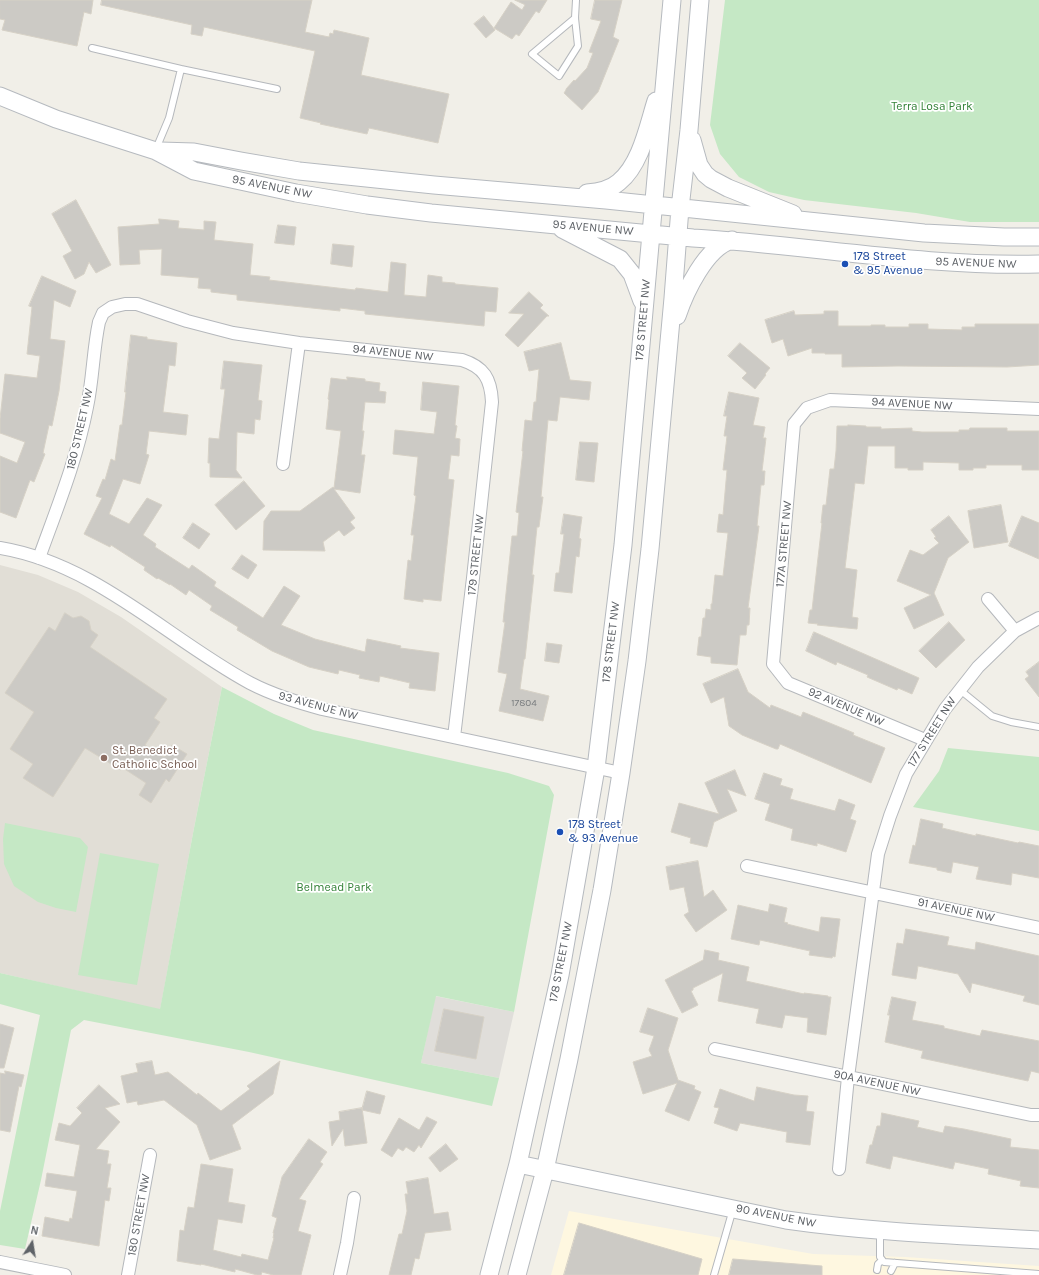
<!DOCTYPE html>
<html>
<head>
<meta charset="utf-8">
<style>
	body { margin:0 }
	#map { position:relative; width:1039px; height:1275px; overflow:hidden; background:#f1efe8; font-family:Karla,sans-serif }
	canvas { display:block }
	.north { position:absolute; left:12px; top:1223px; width:40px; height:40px; -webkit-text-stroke:3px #fff; paint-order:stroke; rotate:12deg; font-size:11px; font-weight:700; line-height:16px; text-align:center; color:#5f6368 }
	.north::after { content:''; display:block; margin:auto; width:14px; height:18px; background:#5f6368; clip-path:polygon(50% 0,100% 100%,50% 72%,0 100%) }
</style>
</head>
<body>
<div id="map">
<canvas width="1039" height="1275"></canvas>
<div class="north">N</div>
</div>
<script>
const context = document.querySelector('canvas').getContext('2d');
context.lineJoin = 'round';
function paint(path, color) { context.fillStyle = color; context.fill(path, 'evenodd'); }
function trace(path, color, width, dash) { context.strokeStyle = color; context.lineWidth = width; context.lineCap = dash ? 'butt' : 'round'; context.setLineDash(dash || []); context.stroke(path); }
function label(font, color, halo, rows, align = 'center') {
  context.font = font + ' Karla,sans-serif'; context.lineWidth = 3.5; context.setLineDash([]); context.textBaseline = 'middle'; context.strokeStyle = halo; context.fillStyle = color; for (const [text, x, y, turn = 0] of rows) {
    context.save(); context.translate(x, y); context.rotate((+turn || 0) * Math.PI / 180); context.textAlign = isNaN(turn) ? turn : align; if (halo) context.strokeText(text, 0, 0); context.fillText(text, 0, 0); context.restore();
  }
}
paint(new Path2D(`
	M 569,1211 L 813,1254 L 905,1257 L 1039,1266 L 1039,1275 L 551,1275 Z`), '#fef7e0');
paint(new Path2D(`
	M 435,996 L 514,1012 L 499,1078 L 421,1063 Z`), '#e0deda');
paint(new Path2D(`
	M 0,565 L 38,575 L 78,592 L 121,617 L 222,687 L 194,828 L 160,1010 L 0,973 Z`), '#e1ded6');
paint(new Path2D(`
	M 725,0 L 1039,0 L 1039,222 L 970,222 L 916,213 L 804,200 L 769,192 L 739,177 L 720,154 L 710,125 Z
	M 222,687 L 274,714 L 313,730 L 508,773 L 549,786 L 554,795 L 514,1012 L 436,996 L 421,1063 L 499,1078 L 492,1106 L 249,1052 L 84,1020 L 71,1030 L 41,1180 L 25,1249 L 0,1245 L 0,1211 L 40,1015 L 0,1004 L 0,973 L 160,1009 L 194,828 Z
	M 948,748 L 1039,757 L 1039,831 L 913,807 L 939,771 Z
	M 5,823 L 80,838 L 88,847 L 76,912 L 56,908 L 38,902 L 14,886 L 4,864 L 3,839 Z
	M 100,853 L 159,864 L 137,985 L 78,975 Z`), '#c5e8c5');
const building = new Path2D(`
	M 0,0 L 93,0 L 91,14 L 84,12 L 77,46 L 2,30 L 5,20 L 0,19 Z
	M 102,0 L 312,0 L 305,32 L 329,37 L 330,33 L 333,34 L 334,30 L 369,38 L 361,75 L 449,94 L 438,143 L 369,128 L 367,134 L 320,124 L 321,123 L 300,118 L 315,51 L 204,27 L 202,36 L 191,34 L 192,25 L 101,5 Z
	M 515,0 L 547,0 L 539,13 L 536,11 L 519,36 L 516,34 L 512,39 L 494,28 L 511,2 L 522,10 L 525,5 Z
	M 595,0 L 622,0 L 613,37 L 619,40 L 598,92 L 582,110 L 564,93 L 566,90 L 566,89 L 574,80 L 575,81 L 587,68 L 593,53 L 589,52 L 601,21 L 591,19 Z
	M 484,16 L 495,30 L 486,38 L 474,24 Z
	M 76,200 L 111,265 L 96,273 L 89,262 L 84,274 L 75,279 L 63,256 L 72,251 L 52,214 Z
	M 159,219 L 179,221 L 178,228 L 204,230 L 204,221 L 216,222 L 214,240 L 253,244 L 250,275 L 270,277 L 269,280 L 355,290 L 356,288 L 388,292 L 391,262 L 406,264 L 404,295 L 426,297 L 428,275 L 442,277 L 442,282 L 455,283 L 455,284 L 498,288 L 496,312 L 485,311 L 484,326 L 365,314 L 365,311 L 340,308 L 340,311 L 237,300 L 237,295 L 211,292 L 211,289 L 198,288 L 199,278 L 161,275 L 162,249 L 139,250 L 140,264 L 120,265 L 118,227 L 159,224 Z
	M 278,225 L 296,227 L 294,245 L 275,243 Z
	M 333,244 L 354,246 L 352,267 L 331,264 Z
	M 42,276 L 76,291 L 70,307 L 54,300 L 50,339 L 65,341 L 59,391 L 52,426 L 49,425 L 43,453 L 45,454 L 34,482 L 30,480 L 16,518 L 0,512 L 0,456 L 17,463 L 25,442 L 0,433 L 0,419 L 5,374 L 37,378 L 40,356 L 27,354 L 32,307 L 29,306 Z
	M 529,292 L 543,305 L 540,308 L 549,316 L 547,316 L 518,347 L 505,335 L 524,314 L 509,313 Z
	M 794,311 L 795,315 L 824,314 L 824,311 L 838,311 L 838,326 L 871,326 L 871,325 L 885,325 L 885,327 L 909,327 L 909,324 L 928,324 L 928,329 L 962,330 L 962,327 L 975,327 L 975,324 L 1039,324 L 1039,365 L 1007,367 L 898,366 L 842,367 L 842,354 L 825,354 L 825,353 L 812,353 L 812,348 L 788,356 L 783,339 L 772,343 L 765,320 Z
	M 131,335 L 144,337 L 147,337 L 147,339 L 177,343 L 175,366 L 169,365 L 163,412 L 188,415 L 186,435 L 149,431 L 146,454 L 149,455 L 140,484 L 123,479 L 109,514 L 129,524 L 147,498 L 162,505 L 143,535 L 156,544 L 155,547 L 189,569 L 192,565 L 216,582 L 214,586 L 263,618 L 284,586 L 300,596 L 281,625 L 315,639 L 365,652 L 367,639 L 401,646 L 400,648 L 439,653 L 435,691 L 409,688 L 410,683 L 380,676 L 379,682 L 359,678 L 360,675 L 339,670 L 338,674 L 309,667 L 272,651 L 237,630 L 238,627 L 210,610 L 212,606 L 189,590 L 186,595 L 170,584 L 170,585 L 158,578 L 157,579 L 144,570 L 145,567 L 111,545 L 110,547 L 84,534 L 102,498 L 96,496 L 103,479 L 105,480 L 111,459 L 115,461 L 120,425 L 122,425 L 126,392 L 125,392 Z
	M 561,343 L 570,380 L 591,382 L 589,400 L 560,397 L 557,421 L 548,420 L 541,497 L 543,497 L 539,527 L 537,527 L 532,575 L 534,575 L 525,659 L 524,659 L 520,689 L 549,696 L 543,721 L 499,711 L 507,674 L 498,672 L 505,622 L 503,622 L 512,536 L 517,536 L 519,513 L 516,512 L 523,451 L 522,451 L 525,420 L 532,421 L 534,402 L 536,402 L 539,369 L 529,371 L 524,352 Z
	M 740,343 L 770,368 L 765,374 L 766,375 L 755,389 L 742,378 L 747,373 L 728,356 Z
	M 224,361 L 262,365 L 258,400 L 262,401 L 260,420 L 255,419 L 254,434 L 237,432 L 236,470 L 242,478 L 210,477 L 210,463 L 208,463 L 209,438 L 219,439 L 225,389 L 221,389 Z
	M 347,377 L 365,379 L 365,381 L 380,383 L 379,391 L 386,392 L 385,403 L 365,402 L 362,431 L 364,431 L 361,455 L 365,455 L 360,493 L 334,489 L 355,518 L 350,522 L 355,528 L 344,536 L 339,530 L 323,542 L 325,551 L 263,550 L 264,521 L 271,511 L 300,511 L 333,487 L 334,488 L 341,431 L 326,429 L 329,400 L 328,399 L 331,378 L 347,380 Z
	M 423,382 L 459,386 L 455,425 L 457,426 L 455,438 L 460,439 L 459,456 L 451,455 L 448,479 L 454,480 L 441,601 L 423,599 L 423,602 L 404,599 L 408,560 L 411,561 L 414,535 L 411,535 L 416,496 L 414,495 L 418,457 L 393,454 L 395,430 L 434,434 L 437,412 L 421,410 Z
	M 729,392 L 759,398 L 753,425 L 765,427 L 763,438 L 766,438 L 762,471 L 765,471 L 764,485 L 761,485 L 757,526 L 759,526 L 748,608 L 750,608 L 749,625 L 747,625 L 746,635 L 740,635 L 737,665 L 711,663 L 711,657 L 697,655 L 699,637 L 701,637 L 703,618 L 705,618 L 706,609 L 711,610 L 711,604 L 712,604 L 715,575 L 723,576 L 728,533 L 717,532 L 719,514 L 723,515 L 727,470 L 723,470 L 727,436 L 724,436 L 727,416 L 724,416 Z
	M 848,425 L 866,426 L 866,427 L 881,427 L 881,429 L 912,428 L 912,431 L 922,432 L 959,432 L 959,430 L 969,430 L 970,428 L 1007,428 L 1007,431 L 1039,431 L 1039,470 L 1022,470 L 1022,465 L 986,465 L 986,468 L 973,468 L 973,470 L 959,470 L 959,463 L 923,462 L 923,470 L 908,470 L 908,468 L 895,468 L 895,446 L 868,446 L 864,484 L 855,483 L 845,568 L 857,570 L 852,617 L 858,618 L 857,629 L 817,625 L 818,624 L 808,623 L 810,610 L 812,610 L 822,523 L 821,523 L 823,505 L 826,505 L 830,469 L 834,469 L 836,451 L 837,426 L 848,426 Z
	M 580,442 L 598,443 L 594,482 L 576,480 Z
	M 244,481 L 265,506 L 236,530 L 215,505 Z
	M 1001,505 L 1008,542 L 974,548 L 968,511 Z
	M 564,514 L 582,517 L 579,538 L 581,539 L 579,557 L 576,556 L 572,593 L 554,591 L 556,573 L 559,573 L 564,534 L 561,534 Z
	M 949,516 L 969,542 L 948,558 L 934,593 L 944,615 L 914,629 L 904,608 L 931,595 L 897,581 L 910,550 L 923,555 L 939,543 L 934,538 L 936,537 L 931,530 Z
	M 1022,516 L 1039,523 L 1039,559 L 1009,546 Z
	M 193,523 L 210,534 L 199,549 L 183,538 Z
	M 242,555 L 257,565 L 248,579 L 232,569 Z
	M 65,613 L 73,618 L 81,616 L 89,621 L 91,630 L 98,635 L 90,647 L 167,699 L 154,718 L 160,722 L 145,745 L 164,757 L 172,745 L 187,754 L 169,782 L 166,779 L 151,803 L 139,795 L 146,783 L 123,768 L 121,770 L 85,748 L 53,797 L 23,778 L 33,764 L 10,749 L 34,712 L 5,693 L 49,627 L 55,631 Z
	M 949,622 L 965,640 L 936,668 L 919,651 Z
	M 814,632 L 919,678 L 912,694 L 898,688 L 897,690 L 867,677 L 868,675 L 837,662 L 836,665 L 806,651 Z
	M 547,643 L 562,645 L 559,663 L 545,661 Z
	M 1039,662 L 1039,697 L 1025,679 L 1029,676 L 1026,672 Z
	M 738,669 L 748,692 L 770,708 L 771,705 L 801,717 L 803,712 L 854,733 L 853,735 L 885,748 L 871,783 L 780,744 L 778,749 L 776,749 L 742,735 L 729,726 L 724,697 L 711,703 L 703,684 Z
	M 735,770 L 746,796 L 727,789 L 737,811 L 714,822 L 707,847 L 690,843 L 691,838 L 671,832 L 679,803 L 719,814 L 705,783 Z
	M 764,773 L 782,779 L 780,785 L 793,789 L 790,799 L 835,811 L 839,799 L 855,805 L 850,819 L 856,821 L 846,852 L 817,843 L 817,846 L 791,840 L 793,829 L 765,820 L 770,804 L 755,799 Z
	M 921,819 L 943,824 L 942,828 L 976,836 L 976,834 L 1018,843 L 1019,842 L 1039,846 L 1039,878 L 1012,873 L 1011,885 L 976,879 L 979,867 L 953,862 L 951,873 L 937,870 L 937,868 L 909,863 L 913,845 L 915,846 Z
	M 698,861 L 704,897 L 713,890 L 727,910 L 696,932 L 684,915 L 689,912 L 684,887 L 670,890 L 666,867 Z
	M 770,904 L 787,908 L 784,922 L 788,923 L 787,924 L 819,932 L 821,917 L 840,919 L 835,957 L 833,956 L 832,958 L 809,955 L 810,951 L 760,940 L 759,945 L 731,939 L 738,905 L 768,912 Z
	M 906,929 L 949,937 L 947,945 L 975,950 L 976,942 L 1039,956 L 1039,1005 L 1023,1001 L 1025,996 L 972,983 L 970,993 L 958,974 L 918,966 L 916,979 L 892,975 L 897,943 L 903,944 Z
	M 705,950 L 719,953 L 718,960 L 749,967 L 746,981 L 804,994 L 804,993 L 828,996 L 828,997 L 831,997 L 826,1035 L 807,1032 L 808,1018 L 785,1015 L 782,1028 L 756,1023 L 759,1009 L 718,1001 L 723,973 L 693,988 L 693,990 L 691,991 L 698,1005 L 682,1013 L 665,980 L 703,960 Z
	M 892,997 L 916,1002 L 912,1020 L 944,1026 L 944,1028 L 980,1036 L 982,1030 L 1039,1041 L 1039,1073 L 1031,1071 L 1028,1081 L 921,1058 L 923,1051 L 885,1042 L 890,1015 L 888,1015 Z
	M 648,1008 L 678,1018 L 668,1050 L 678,1080 L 695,1086 L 694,1089 L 701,1092 L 689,1121 L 665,1111 L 677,1083 L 643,1094 L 633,1062 L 652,1056 L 649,1050 L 654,1036 L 640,1032 Z
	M 444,1009 L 484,1017 L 476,1059 L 435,1051 Z
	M 0,1024 L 14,1028 L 4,1068 L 0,1068 Z
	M 152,1061 L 155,1075 L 168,1072 L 197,1095 L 198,1093 L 221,1111 L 250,1089 L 247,1086 L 280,1061 L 273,1094 L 232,1125 L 241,1149 L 210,1160 L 197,1125 L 164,1100 L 138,1105 L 137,1101 L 127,1103 L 121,1076 L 138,1072 L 136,1064 Z
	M 5,1071 L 24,1075 L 21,1087 L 19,1086 L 10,1132 L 0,1130 L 0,1073 L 5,1074 Z
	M 99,1085 L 120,1104 L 105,1108 L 120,1122 L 96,1149 L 109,1151 L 107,1164 L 111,1164 L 107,1188 L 111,1188 L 109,1201 L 105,1200 L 99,1246 L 42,1236 L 45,1217 L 69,1222 L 70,1218 L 72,1219 L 77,1191 L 45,1186 L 47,1173 L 74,1177 L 80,1145 L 55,1140 L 59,1123 L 70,1126 L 82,1113 L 77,1108 Z
	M 757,1087 L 794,1095 L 808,1096 L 806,1111 L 814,1112 L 810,1145 L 786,1142 L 787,1132 L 740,1123 L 737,1131 L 714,1123 L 719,1108 L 714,1107 L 720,1089 L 754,1101 Z
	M 367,1091 L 385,1096 L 380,1114 L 362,1110 Z
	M 362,1108 L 367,1143 L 345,1146 L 343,1129 L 332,1146 L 329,1122 L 340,1120 L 339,1112 Z
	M 882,1113 L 919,1121 L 917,1127 L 943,1133 L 945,1126 L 964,1129 L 1011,1139 L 1010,1147 L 1039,1150 L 1039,1188 L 1020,1186 L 1021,1181 L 988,1174 L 989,1169 L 955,1162 L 953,1169 L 893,1156 L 890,1169 L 866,1163 L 870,1145 L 872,1145 L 877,1126 L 880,1126 Z
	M 427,1117 L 437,1122 L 421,1148 L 419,1145 L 414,1152 L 406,1147 L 403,1151 L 398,1148 L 392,1157 L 381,1150 L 399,1118 L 419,1130 Z
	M 309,1139 L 327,1152 L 320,1162 L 323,1164 L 299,1199 L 306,1201 L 298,1231 L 311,1235 L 301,1275 L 273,1275 L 262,1272 L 261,1275 L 257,1275 L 235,1269 L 235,1272 L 201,1264 L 201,1265 L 177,1261 L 180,1230 L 184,1231 L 188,1207 L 194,1208 L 201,1164 L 233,1169 L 228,1202 L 245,1205 L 242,1223 L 218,1219 L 213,1250 L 241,1257 L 242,1254 L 268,1260 L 274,1238 L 273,1238 L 274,1233 L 273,1233 L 277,1218 L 272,1216 L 282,1177 Z
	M 446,1144 L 458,1159 L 440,1172 L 429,1158 Z
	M 428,1178 L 434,1214 L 448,1212 L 451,1230 L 425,1233 L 419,1259 L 415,1258 L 411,1275 L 389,1275 L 399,1234 L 402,1234 L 407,1211 L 405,1194 L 408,1194 L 406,1182 Z
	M 579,1223 L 702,1259 L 698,1275 L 564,1275 Z
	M 733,1259 L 822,1266 L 822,1275 L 729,1275 Z`);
paint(building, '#cccac5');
trace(building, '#d6d1c6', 1);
const lane = new Path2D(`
	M 575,18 L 532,54 L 559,76 L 578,46 L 575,18 L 576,0
	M 92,48 L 181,69
	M 156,149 L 169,118 L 181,69 L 277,89
	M 960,690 L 992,716 L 1011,722 L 1039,727
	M 880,1232 L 880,1257 L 884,1262 L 1039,1274
	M 877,1270 L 878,1264 L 882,1260
	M 891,1271 L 895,1263
	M 714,1275 L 733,1209`);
const street = new Path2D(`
	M 283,464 L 299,343
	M 0,548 C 96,564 167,638 250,683 C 273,695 297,702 322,709 L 621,773
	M 39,558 C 57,508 77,459 87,407 C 93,379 93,350 99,322 L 103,313 L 112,307 L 125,304 L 137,304 L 187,321 L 233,333 L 299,343 L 462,360 C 484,367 491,379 492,402 L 473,578 L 454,737
	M 988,599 L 1015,631
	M 925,740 L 788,683 L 773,664 L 794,424 L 807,408 L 830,400 L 1039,409
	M 747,866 L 1039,928
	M 715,1049 L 1031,1115 L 1039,1115
	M 839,1169 L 848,1077 L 878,854 L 890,816 L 906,774 L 945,709 L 978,667 L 1015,631 L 1039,618
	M 0,1262 L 65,1275
	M 128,1275 L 150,1155
	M 340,1275 L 347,1243 L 354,1198`);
const secondary = new Path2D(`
	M 0,96 L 56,119 L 156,151 L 194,171 L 296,193 L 367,205 L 431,213 L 693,238 C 808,245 923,267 1039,264
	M 692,140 L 699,165 L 705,174 L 711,179 L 728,188 L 793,214
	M 160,151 L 194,152 L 241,161 L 299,171 L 434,185 L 606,200 L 924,233 L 1004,237 L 1039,237
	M 587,193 C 598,192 610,190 619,182 C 641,164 648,126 656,101
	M 562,229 L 620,259 L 632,274 L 642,301
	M 677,316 C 685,292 706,247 732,240
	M 518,1164 L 786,1220 C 870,1232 954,1235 1039,1240
	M 489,1275 L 518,1164 L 560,975 L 596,768 L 623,545 L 672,0
	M 517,1275 L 545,1170 L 569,1059 L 602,890 L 621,773 L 637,661 L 650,549 L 673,298 L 680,208 L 689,130 L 700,0`);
trace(lane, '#b5b8bc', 8);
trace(street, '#b5b8bc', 14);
trace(secondary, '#b6babf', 19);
trace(lane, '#fff', 6);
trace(street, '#fff', 12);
trace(secondary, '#fff', 17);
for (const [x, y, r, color] of [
	[845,264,4,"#1a4fb4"],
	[104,758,4,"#8d6e63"],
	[560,832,4,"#1a4fb4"]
]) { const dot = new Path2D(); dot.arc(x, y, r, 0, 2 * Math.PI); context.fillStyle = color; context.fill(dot); trace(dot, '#fff', 1.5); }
label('10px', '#7a7d7f', null, [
	["17804",524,703]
]);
label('12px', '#348238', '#fff', [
	["Terra Losa Park",932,107],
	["Belmead Park",334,888]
]);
label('12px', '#5f6368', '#fff', [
	["95 AVENUE NW",272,187,11],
	["95 AVENUE NW",593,228,5],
	["95 AVENUE NW",976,263,2],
	["178 STREET NW",643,320,-85],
	["94 AVENUE NW",393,353,6],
	["94 AVENUE NW",912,404,3],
	["180 STREET NW",80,429,-77],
	["177A STREET NW",784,544,-85],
	["179 STREET NW",476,555,-84],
	["178 STREET NW",611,642,-83],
	["93 AVENUE NW",318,706,15],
	["92 AVENUE NW",846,707,23],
	["177 STREET NW",932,732,-58],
	["91 AVENUE NW",956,910,12],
	["178 STREET NW",561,962,-79],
	["90A AVENUE NW",877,1083,12],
	["180 STREET NW",139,1215,-80],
	["90 AVENUE NW",776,1216,11]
]);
label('12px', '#164399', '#fff', [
	["178 Street",853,257],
	["& 95 Avenue",853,271],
	["178 Street",568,825],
	["& 93 Avenue",568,839]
], 'left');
label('12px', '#785e54', '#fff', [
	["St. Benedict",112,751],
	["Catholic School",112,765]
], 'left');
</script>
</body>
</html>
